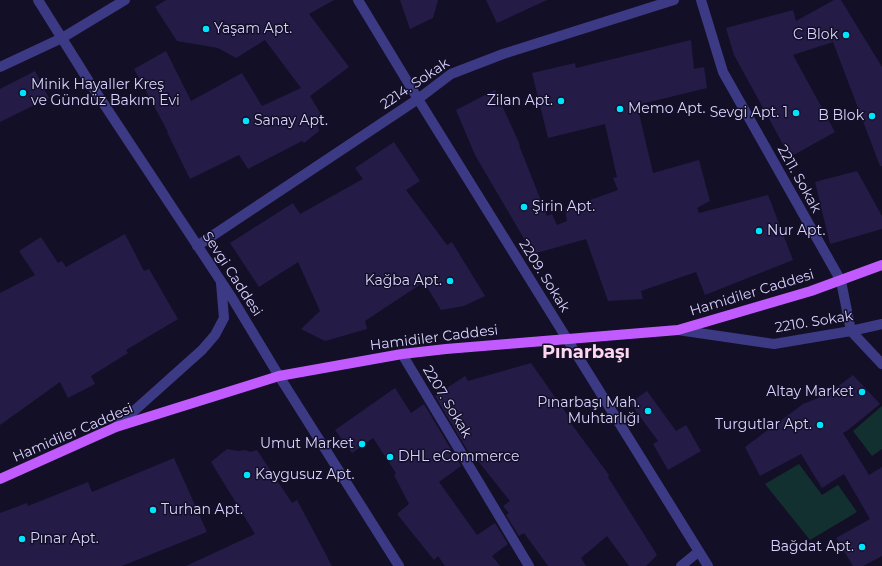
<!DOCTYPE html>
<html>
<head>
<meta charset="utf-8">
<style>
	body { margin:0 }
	canvas { display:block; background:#130f26 }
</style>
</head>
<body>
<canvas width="882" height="566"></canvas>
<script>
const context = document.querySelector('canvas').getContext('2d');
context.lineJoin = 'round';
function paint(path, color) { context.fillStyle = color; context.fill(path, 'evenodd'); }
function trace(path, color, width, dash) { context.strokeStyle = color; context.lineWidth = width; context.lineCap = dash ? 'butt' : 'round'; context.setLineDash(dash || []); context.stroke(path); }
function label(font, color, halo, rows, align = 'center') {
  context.font = font + ' Montserrat,sans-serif'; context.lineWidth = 3; context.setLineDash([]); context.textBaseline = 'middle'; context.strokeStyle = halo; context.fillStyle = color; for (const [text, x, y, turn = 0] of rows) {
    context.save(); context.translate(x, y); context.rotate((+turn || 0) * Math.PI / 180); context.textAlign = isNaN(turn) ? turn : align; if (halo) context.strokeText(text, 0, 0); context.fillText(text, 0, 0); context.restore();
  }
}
paint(new Path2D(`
	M 882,406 L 882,449 L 872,456 L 853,431 Z
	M 799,464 L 822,495 L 838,485 L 857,512 L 810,540 L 765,484 Z`), '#12302f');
paint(new Path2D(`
	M 166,0 L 334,0 L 309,14 L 349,67 L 310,96 L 322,116 L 316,121 L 319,131 L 304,143 L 302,141 L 248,169 L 239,155 L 190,179 L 167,132 L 168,132 L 134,69 L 166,51 L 191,101 L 242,73 L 262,106 L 301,88 L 265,40 L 236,58 L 218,48 L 177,41 L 155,7 Z
	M 400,0 L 438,0 L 433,18 L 410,29 Z
	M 486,0 L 547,0 L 497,23 Z
	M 834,0 L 841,0 L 882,67 L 882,166 L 880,166 L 833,42 L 793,55 L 835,132 L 790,157 L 734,55 L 726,28 L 793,10 L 796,21 Z
	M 691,40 L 694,69 L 704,67 L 707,88 L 637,105 L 653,173 L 699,160 L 710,201 L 697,208 L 699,213 L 768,195 L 793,260 L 705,295 L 696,272 L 641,291 L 643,299 L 608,301 L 586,239 L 533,254 L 475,155 L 456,110 L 495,90 L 520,145 L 519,145 L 547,216 L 552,214 L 557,225 L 567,221 L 565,209 L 618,190 L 613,178 L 617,177 L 605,124 L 548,138 L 532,73 L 575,63 L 576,68 Z
	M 35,71 L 49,98 L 0,122 L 0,89 Z
	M 394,142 L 420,181 L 406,190 L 447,245 L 452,242 L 485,296 L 464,306 L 441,310 L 424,282 L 365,321 L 367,329 L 325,341 L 301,329 L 320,311 L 298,262 L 259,287 L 230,243 L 293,203 L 300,214 L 363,179 L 355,168 Z
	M 857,171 L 882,216 L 882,229 L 830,244 L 815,182 Z
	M 125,234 L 144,271 L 149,269 L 178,319 L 126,350 L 128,353 L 91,376 L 95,384 L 68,398 L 60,382 L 0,425 L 0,293 L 35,275 L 19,251 L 41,237 L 58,263 L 62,261 L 66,267 Z
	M 531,363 L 569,417 L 567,418 L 609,475 L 608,477 L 657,555 L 646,566 L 629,566 L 607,536 L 581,558 L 586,566 L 548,566 L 524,533 L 519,536 L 506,515 L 509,513 L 503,506 L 510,501 L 474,456 L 472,458 L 435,396 L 465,376 L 468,381 Z
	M 853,375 L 880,404 L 848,430 L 843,433 L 869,475 L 882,467 L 882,556 L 863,566 L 853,566 L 836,538 L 870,519 L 844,474 L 822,488 L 801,454 L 760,476 L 745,447 L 803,404 L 828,394 Z
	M 395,388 L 411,413 L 424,404 L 461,466 L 439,482 L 477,535 L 495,523 L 508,544 L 492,556 L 500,566 L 445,566 L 438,556 L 434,560 L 397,514 L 409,504 L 394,475 L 396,473 L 373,438 L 352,453 L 335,430 Z
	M 647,391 L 676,431 L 686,425 L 701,451 L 668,470 L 653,444 L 658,441 L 630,403 Z
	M 227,449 L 238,451 L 246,450 L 250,452 L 257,450 L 292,503 L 297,500 L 332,566 L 186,566 L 255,534 L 211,462 Z
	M 174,458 L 207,532 L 122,566 L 0,566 L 0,513 L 27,503 L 28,506 L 88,482 L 92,492 Z`), '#241b47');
trace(new Path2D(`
	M 38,0 L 88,80 L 232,298 L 279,376 L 399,566
	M 358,0 L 418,99 L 708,566
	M 701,0 L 723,72 L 841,281 L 851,331 L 882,364
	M 0,67 L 62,38 L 125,0
	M 197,246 L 418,99 L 451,74 L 503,54 L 674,0
	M 678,330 L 774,344 L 851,331 L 882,324
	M 402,354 L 529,566
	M 116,427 L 202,350 L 215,335 L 224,318 L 221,283
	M 681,566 L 698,552`), '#3d3a85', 10);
trace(new Path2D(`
	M 0,479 L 116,427 L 279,376 L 402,354 L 446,349 L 678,330 L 811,291 L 882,265`), '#c25bff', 10);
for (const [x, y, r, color] of [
	[206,29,4,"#00e5ff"],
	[846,35,4,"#00e5ff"],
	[23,93,4,"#00e5ff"],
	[561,101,4,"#00e5ff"],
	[620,109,4,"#00e5ff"],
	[796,113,4,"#00e5ff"],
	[872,116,4,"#00e5ff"],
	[246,121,4,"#00e5ff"],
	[524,207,4,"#00e5ff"],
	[759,231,4,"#00e5ff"],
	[450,281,4,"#00e5ff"],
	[862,392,4,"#00e5ff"],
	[648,411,4,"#00e5ff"],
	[820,425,4,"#00e5ff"],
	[362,444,4,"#00e5ff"],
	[390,457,4,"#00e5ff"],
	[247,475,4,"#00e5ff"],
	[153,510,4,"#00e5ff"],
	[22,539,4,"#00e5ff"],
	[862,547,4,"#00e5ff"]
]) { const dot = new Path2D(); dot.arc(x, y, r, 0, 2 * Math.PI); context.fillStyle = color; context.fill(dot); trace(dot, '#130f26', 1.5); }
label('14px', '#d9d4ff', '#130f26', [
	["Yaşam Apt.",214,29],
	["C Blok",838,35,"right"],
	["Minik Hayaller Kreş",31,85],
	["ve Gündüz Bakım Evi",31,101],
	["Zilan Apt.",553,101,"right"],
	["Memo Apt.",628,109],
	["Sevgi Apt. 1",788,113,"right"],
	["B Blok",864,116,"right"],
	["Sanay Apt.",254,121],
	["Şirin Apt.",532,207],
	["Nur Apt.",767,231],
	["Kağba Apt.",442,281,"right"],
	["Altay Market",854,392,"right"],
	["Pınarbaşı Mah.",640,403,"right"],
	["Muhtarlığı",640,419,"right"],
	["Turgutlar Apt.",812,425,"right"],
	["Umut Market",354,444,"right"],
	["DHL eCommerce",398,457],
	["Kaygusuz Apt.",255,475],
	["Turhan Apt.",161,510],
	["Pınar Apt.",30,539],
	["Bağdat Apt.",854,547,"right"]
], 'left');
label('14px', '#d9d4ff', '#130f26', [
	["2214. Sokak",415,84,-34],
	["2211. Sokak",799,179,61],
	["Sevgi Caddesi",232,274,57],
	["2209. Sokak",544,276,58],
	["Hamidiler Caddesi",752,293,-17],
	["2210. Sokak",814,322,-9],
	["Hamidiler Caddesi",434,338,-7],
	["2207. Sokak",447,402,59],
	["Hamidiler Caddesi",73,433,-23]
]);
label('bold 18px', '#ffd6f0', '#130f26', [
	["Pınarbaşı",586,353]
]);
</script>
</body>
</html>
